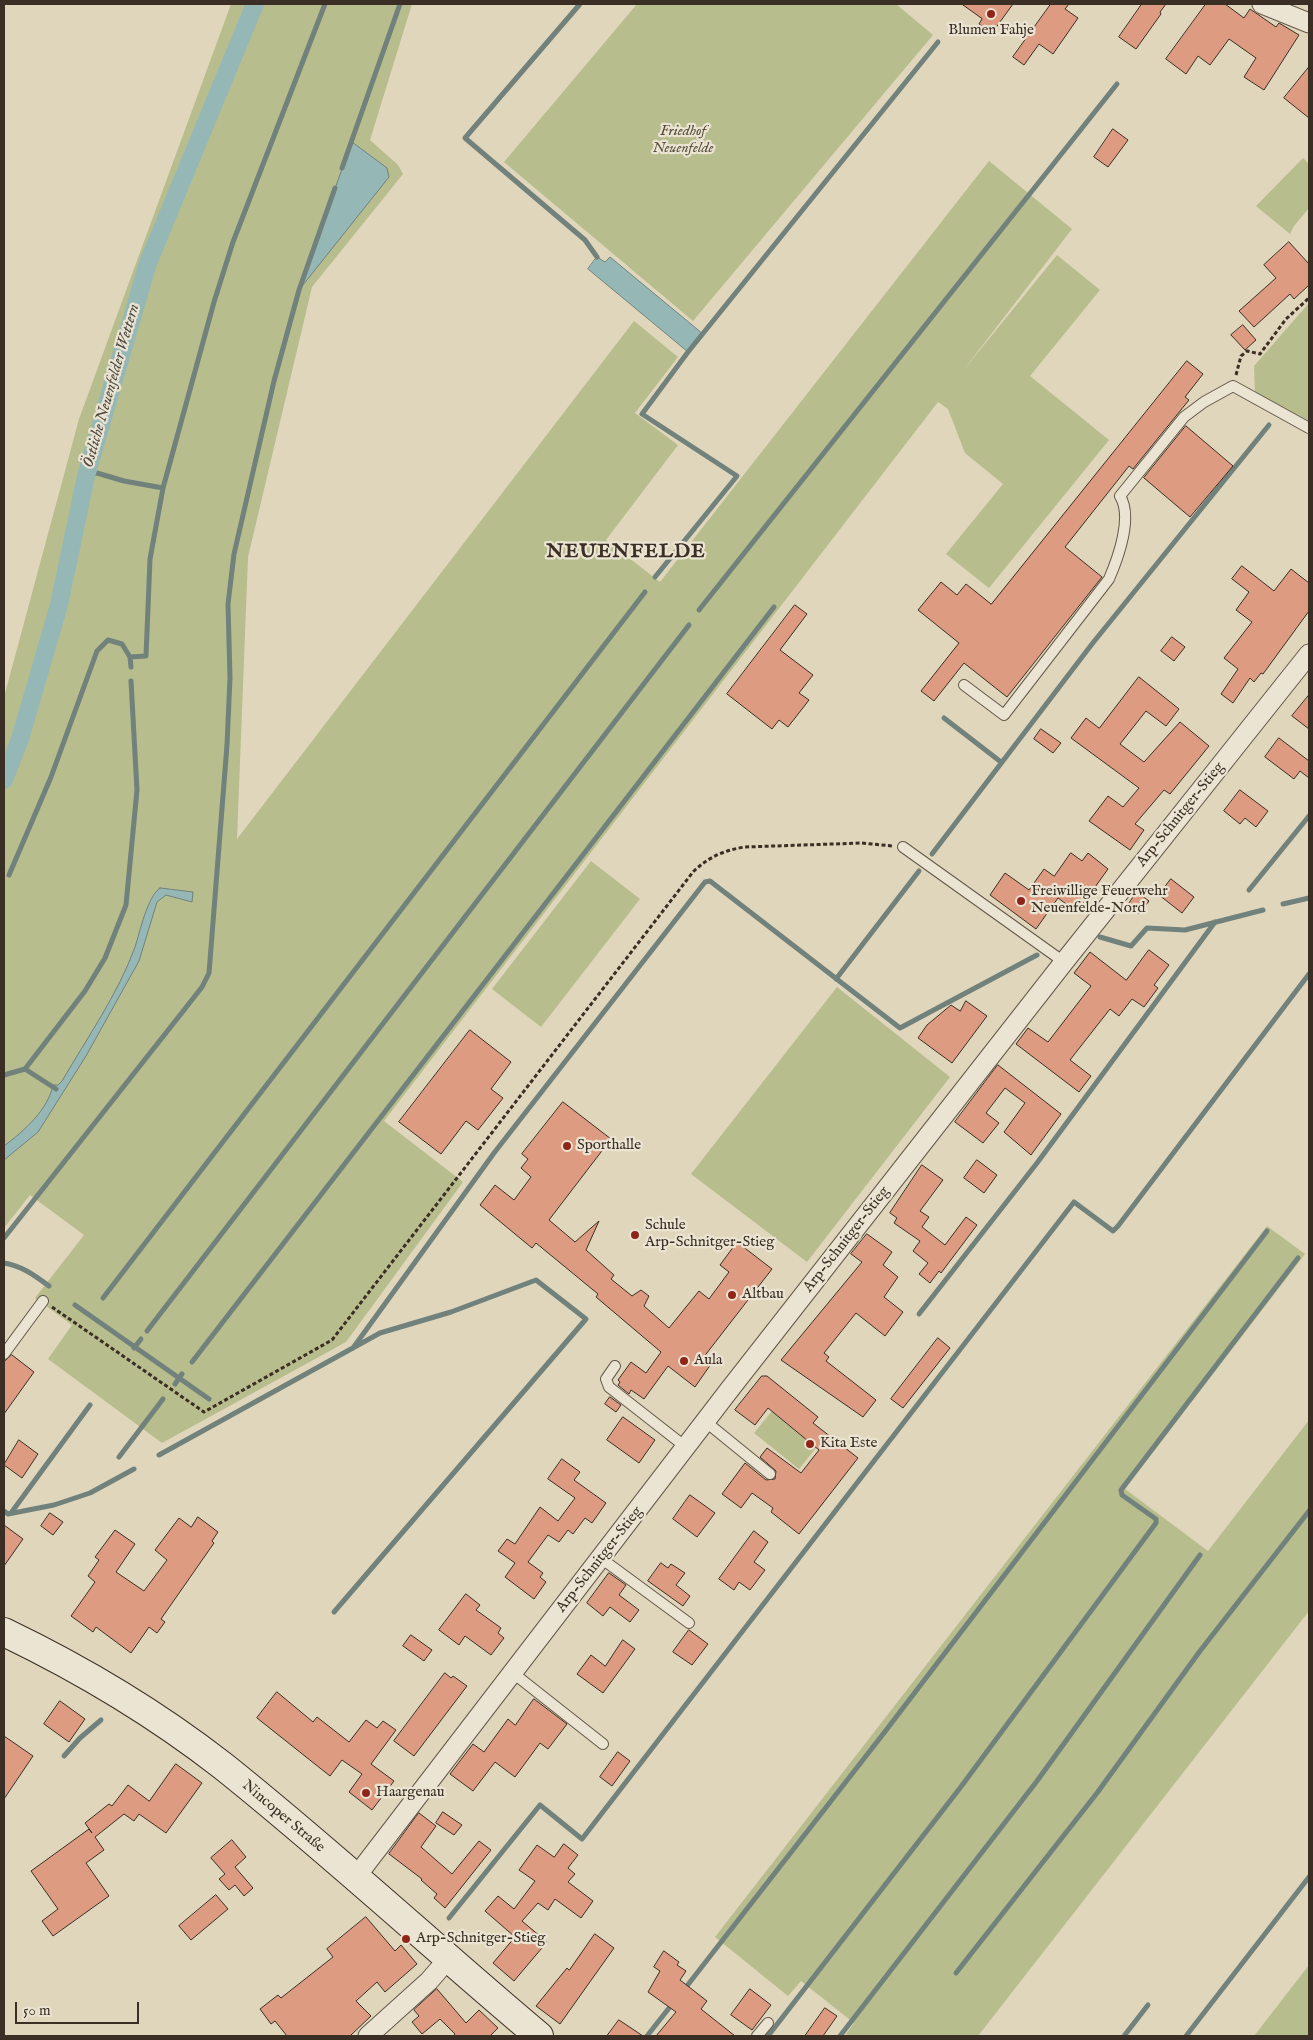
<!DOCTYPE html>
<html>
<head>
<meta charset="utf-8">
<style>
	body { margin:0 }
	#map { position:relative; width:1313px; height:2040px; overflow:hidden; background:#e0d6bb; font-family:"IM FELL English",serif }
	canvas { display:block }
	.frame { position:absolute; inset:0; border:5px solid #3b2e24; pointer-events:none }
	.scale { position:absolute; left:15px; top:2002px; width:124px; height:22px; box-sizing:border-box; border:2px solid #3b2e24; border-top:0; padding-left:6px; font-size:15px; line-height:18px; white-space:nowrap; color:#3b2e24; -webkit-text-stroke:4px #ebe4d3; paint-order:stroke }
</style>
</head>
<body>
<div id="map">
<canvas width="1313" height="2040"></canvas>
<div class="frame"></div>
<div class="scale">50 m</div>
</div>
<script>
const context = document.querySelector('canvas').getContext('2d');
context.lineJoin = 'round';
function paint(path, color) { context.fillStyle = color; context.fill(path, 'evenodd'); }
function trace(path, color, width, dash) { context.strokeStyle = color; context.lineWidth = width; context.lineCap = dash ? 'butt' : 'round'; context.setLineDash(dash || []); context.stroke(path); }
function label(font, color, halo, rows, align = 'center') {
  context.font = font + ' "IM FELL English",serif'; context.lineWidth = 4.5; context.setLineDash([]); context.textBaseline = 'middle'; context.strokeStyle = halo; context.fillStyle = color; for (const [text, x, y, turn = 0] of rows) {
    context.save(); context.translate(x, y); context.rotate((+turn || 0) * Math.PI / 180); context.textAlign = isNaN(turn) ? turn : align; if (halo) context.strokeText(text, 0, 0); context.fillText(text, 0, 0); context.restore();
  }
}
paint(new Path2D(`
	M 231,4 L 412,4 L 370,140 L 398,165 L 403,174 L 312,287 L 248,557 L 237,839 L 634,321 L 678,357 L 635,413 L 678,445 L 606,540 L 660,582 L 989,161 L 1072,229 L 962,372 L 1057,255 L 1100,290 L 1030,376 L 1109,440 L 989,588 L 946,554 L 1003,484 L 965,453 L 948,409 L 938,402 L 384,1121 L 463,1182 L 346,1342 L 162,1443 L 48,1359 L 72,1325 L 35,1298 L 84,1235 L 30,1195 L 4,1228 L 4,697 L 79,419 Z
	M 637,4 L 896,4 L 933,35 L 693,321 L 504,162 Z
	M 1303,158 L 1309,164 L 1309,208 L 1294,226 L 1290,234 L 1256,206 Z
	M 1309,303 L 1309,421 L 1255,392 L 1254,366 Z
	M 591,861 L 640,899 L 541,1027 L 492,989 Z
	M 837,987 L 950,1077 L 807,1262 L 691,1174 Z
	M 1267,1226 L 1305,1254 L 1125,1489 L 1208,1551 L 1309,1420 L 1309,1611 L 978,2036 L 849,2036 L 846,2034 L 854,2023 L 801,1981 L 788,1996 L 715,1937 Z
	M 772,1411 L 802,1436 L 820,1443 L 799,1469 L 754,1433 Z
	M 1309,1965 L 1309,2036 L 1254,2036 Z`), '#b7bd8d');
const water = new Path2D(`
	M 352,142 L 387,168 L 389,177 L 299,290 Z
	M 597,257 L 605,262 L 610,257 L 703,334 L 688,352 L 588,269 Z
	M 160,888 L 193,892 L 192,902 L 166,895 L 157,902 L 139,961 L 86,1056 L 38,1132 L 4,1160 L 4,1146 C 24,1131 48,1110 53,1085 L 58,1085 L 62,1081 C 87,1038 118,994 135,947 C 140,932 147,897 160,888 Z`);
paint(water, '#95b8b7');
trace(water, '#71817c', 1);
trace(new Path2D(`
	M 580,4 L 465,138 L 585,240 L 597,257
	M 342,168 L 400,4
	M 86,476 L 97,473 L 124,481 L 163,488
	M 655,577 L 737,476 L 642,414 L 688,352 L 938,42
	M 699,610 L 1117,84
	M 130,657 L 146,656 L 150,559 L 163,488 L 214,302 L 233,242 L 325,4
	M 944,718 L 1001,762
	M 932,854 L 1092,644 L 1269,425
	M 9,875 L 51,777 L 97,651 L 108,640 L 122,644 L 130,657 L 131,667
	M 1249,890 L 1309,816
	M 1283,904 L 1309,898
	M 1100,937 L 1131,946 L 1147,928 L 1185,930 L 1263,910
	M 836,979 L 919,871
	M 25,1069 L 56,1089
	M 4,1075 L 25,1069 L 85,991 L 105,958 L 126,905 L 137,790 L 131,681
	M 4,1238 L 184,1010 L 202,987 L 209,973 L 227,745 L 230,678 L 228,604 L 234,554 L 274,381 L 299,290 L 335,188
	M 4,1263 C 22,1266 34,1275 49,1286
	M 103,1298 L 645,592
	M 75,1305 L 209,1399
	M 919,1314 L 1037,1163 L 1215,922
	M 147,1331 L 689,625
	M 134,1348 L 141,1339
	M 353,1348 L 494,1153 L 705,882 L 710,881 L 900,1028 L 1037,955
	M 192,1362 L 774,607
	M 175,1384 L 182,1374
	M 159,1455 L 380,1333 L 451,1312 L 536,1280 L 586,1319 L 334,1612
	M 119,1457 L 163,1399
	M 4,1511 L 8,1514 L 54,1505 L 90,1493 L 134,1469
	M 11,1513 L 90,1405
	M 64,1756 L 80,1738 L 101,1720
	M 449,1918 L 540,1805 L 582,1839 L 1074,1202 L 1113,1231 L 1118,1226 L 1309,974
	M 956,1973 L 1097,1793 L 1200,1651 L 1309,1511
	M 683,1991 L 887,1729 L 1267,1231
	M 647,2036 L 673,2003
	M 768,2036 L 960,1788 L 1156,1523 L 1156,1519 L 1122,1495 L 1121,1490 L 1298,1258
	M 840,2036 L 1037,1781 L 1200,1555
	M 1124,2036 L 1148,2005
	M 1186,2036 L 1309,1877`), '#71817c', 5);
trace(new Path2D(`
	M 4,780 L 20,739 L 59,605 L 86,476 L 148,263 L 255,4`), '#95b8b7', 18);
const building = new Path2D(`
	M 962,4 L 1013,4 L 992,33 L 979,24 L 982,19 Z
	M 1051,4 L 1069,4 L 1065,9 L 1078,18 L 1053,54 L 1039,44 L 1024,65 L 1013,57 Z
	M 1142,4 L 1166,4 L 1160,12 L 1161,14 L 1136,49 L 1119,37 Z
	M 1206,4 L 1225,4 L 1244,18 L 1250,9 L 1276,27 L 1279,23 L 1299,35 L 1264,90 L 1244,77 L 1256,58 L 1229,39 L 1210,65 L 1198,56 L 1186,74 L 1166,59 Z
	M 1309,67 L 1309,118 L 1284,98 Z
	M 1113,129 L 1128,140 L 1108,167 L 1094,157 Z
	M 1289,242 L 1309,264 L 1309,285 L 1294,299 L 1290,294 L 1254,327 L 1239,311 L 1276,278 L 1264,265 Z
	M 1243,325 L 1256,340 L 1245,350 L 1231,335 Z
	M 1187,361 L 1203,374 L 1185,397 L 1189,400 L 1133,469 L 1129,466 L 1065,547 L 1102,577 L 1007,697 L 964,663 L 934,701 L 921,691 L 959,643 L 918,610 L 941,582 L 957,595 L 966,584 L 991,604 Z
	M 1186,426 L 1233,466 L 1190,517 L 1144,478 Z
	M 1242,566 L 1274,591 L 1291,569 L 1309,583 L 1309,611 L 1263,674 L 1261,673 L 1254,682 L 1250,678 L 1233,703 L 1221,694 L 1238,669 L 1224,658 L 1252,622 L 1236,610 L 1249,592 L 1232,579 Z
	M 795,605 L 807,614 L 780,650 L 813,675 L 799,693 L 809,700 L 788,727 L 779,720 L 772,729 L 727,694 Z
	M 1172,637 L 1185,647 L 1174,661 L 1161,651 Z
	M 1139,677 L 1179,709 L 1166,726 L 1146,711 L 1120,744 L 1144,762 L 1180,722 L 1209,746 L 1170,794 L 1164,790 L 1135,824 L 1144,830 L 1130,850 L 1089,821 L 1108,796 L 1123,807 L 1139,788 L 1071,738 L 1086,718 L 1099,728 Z
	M 1309,695 L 1309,729 L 1292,716 Z
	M 1041,729 L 1061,743 L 1053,753 L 1034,739 Z
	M 1279,738 L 1309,761 L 1309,778 L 1300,771 L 1294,779 L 1265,757 Z
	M 1240,790 L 1268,811 L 1256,827 L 1245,818 L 1240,824 L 1224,811 Z
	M 1071,853 L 1082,861 L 1088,853 L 1108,869 L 1077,912 L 1058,898 L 1036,929 L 990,895 L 1005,873 L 1029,890 L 1044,869 L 1054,876 Z
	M 1171,879 L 1194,897 L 1182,913 L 1159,895 Z
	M 1137,892 L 1149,901 L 1139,914 L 1128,905 Z
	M 1149,950 L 1169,965 L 1154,985 L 1158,988 L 1144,1007 L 1132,999 L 1119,1016 L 1110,1009 L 1070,1060 L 1091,1076 L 1079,1092 L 1016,1044 L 1028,1028 L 1048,1042 L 1091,986 L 1074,973 L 1090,952 L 1126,980 Z
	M 966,1001 L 987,1016 L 952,1063 L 918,1038 L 927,1025 L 951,1005 L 960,1011 Z
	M 470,1030 L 511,1062 L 491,1089 L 503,1098 L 478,1130 L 466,1121 L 441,1154 L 399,1122 Z
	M 998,1065 L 1061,1114 L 1031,1155 L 1004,1132 L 1025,1103 L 1005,1088 L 986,1113 L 999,1123 L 983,1143 L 955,1122 Z
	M 563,1102 L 611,1139 L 549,1220 L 575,1242 L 599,1221 L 586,1250 L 614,1275 L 611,1279 L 632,1296 L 641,1290 L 649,1296 L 644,1306 L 669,1328 L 699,1291 L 709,1299 L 729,1272 L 720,1265 L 737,1242 L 772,1269 L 703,1358 L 711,1364 L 695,1387 L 668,1366 L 644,1399 L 631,1390 L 629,1394 L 618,1385 L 620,1382 L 618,1380 L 631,1362 L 646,1373 L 661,1352 L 596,1297 L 598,1294 L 536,1243 L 532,1248 L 480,1205 L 495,1185 L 514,1200 L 531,1177 L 521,1168 L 528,1159 L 522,1154 Z
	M 977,1160 L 997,1175 L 984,1193 L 964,1178 Z
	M 922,1165 L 943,1180 L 920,1211 L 929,1217 L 922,1227 L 945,1245 L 966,1217 L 977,1225 L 941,1273 L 939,1271 L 930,1283 L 919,1274 L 928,1263 L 913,1251 L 920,1241 L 894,1223 L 897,1218 L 890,1213 Z
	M 867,1234 L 892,1252 L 883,1265 L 898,1277 L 884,1297 L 903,1312 L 885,1336 L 856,1313 L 824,1353 L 829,1357 L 826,1361 L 876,1400 L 863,1417 L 781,1360 L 862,1262 L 851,1254 Z
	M 938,1338 L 950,1348 L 903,1408 L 891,1399 Z
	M 12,1355 L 34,1372 L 4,1414 L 4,1362 Z
	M 762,1376 L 767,1376 L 818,1417 L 813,1423 L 858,1458 L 799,1534 L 771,1512 L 773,1508 L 752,1493 L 741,1508 L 722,1494 L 745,1463 L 766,1480 L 775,1479 L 776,1471 L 760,1457 L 767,1448 L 801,1473 L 819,1450 L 768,1408 L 755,1425 L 735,1410 Z
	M 610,1397 L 621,1405 L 616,1412 L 605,1404 Z
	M 623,1417 L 655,1440 L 639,1463 L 607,1440 Z
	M 19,1440 L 38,1454 L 22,1478 L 4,1465 Z
	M 562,1459 L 580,1472 L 574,1480 L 606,1503 L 592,1523 L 585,1518 L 573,1534 L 568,1530 L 559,1542 L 548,1535 L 528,1562 L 543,1573 L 540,1577 L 546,1582 L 534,1599 L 505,1577 L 515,1563 L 498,1551 L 507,1539 L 515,1544 L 540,1507 L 558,1521 L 575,1498 L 548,1479 Z
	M 690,1495 L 715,1513 L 697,1537 L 673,1519 Z
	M 50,1513 L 63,1522 L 53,1535 L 41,1526 Z
	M 198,1517 L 218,1532 L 212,1541 L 214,1543 L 161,1619 L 165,1622 L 157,1633 L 149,1627 L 131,1653 L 96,1627 L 93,1632 L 71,1616 L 95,1582 L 88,1576 L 99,1560 L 95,1557 L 115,1530 L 135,1544 L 116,1572 L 144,1591 L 167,1560 L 155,1550 L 179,1518 L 191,1527 Z
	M 4,1525 L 23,1539 L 4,1566 Z
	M 754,1531 L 768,1542 L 754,1562 L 765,1570 L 750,1590 L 739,1582 L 734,1590 L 719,1579 Z
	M 661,1563 L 668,1568 L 671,1564 L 685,1573 L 676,1585 L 690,1596 L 683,1606 L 648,1581 Z
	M 609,1573 L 626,1585 L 619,1595 L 639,1610 L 630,1622 L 610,1607 L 603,1616 L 587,1603 Z
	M 466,1594 L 480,1605 L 476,1610 L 501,1628 L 498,1633 L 504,1638 L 491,1655 L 465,1636 L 459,1645 L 439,1630 Z
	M 689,1630 L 708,1644 L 692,1665 L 673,1652 Z
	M 411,1635 L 432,1650 L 424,1661 L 403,1646 Z
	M 623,1640 L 635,1649 L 603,1693 L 577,1674 L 591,1655 L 605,1666 Z
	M 445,1673 L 451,1678 L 453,1676 L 467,1686 L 414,1756 L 394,1741 Z
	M 277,1692 L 313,1722 L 317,1717 L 349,1742 L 366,1720 L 377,1728 L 383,1721 L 396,1730 L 371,1764 L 394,1781 L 372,1810 L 349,1792 L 362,1774 L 342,1760 L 330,1776 L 257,1718 Z
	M 534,1699 L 567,1724 L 548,1749 L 540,1743 L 515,1777 L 495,1762 L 473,1791 L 450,1774 L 473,1744 L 484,1752 L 508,1719 L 515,1725 Z
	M 60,1701 L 85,1719 L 69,1742 L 44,1724 Z
	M 4,1736 L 33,1756 L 4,1799 Z
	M 618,1752 L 630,1761 L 612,1786 L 600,1777 Z
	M 176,1764 L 202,1783 L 166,1833 L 139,1814 L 134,1821 L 124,1814 L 95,1837 L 104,1850 L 86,1863 L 109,1896 L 53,1936 L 42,1921 L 58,1909 L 31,1871 L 89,1829 L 92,1833 L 85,1823 L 109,1804 L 112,1806 L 128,1785 L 149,1801 Z
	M 443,1812 L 462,1825 L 454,1835 L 436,1823 Z
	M 419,1813 L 436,1826 L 421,1847 L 452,1874 L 479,1841 L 491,1850 L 445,1908 L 434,1898 L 437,1894 L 421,1880 L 422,1879 L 389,1854 Z
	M 232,1840 L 246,1857 L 235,1867 L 253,1888 L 244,1896 L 235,1885 L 229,1890 L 219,1879 L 225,1874 L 211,1858 Z
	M 564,1844 L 578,1855 L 568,1868 L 575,1874 L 568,1882 L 593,1901 L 581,1918 L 555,1899 L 548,1910 L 538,1903 L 522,1921 L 547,1942 L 514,1981 L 493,1963 L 515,1937 L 485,1911 L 498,1896 L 514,1909 L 535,1881 L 519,1870 L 537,1845 L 554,1857 Z
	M 216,1895 L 228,1909 L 191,1940 L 179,1926 Z
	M 366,1917 L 395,1951 L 401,1945 L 417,1964 L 385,1992 L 377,1982 L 356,2001 L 371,2016 L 350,2036 L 287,2036 L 275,2021 L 271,2024 L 260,2009 L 278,1995 L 281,1998 L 333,1957 L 327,1949 Z
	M 595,1934 L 614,1948 L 560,2024 L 536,2006 L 567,1968 L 569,1970 Z
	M 664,1951 L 679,1962 L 677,1965 L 686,1971 L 680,1980 L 707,2001 L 701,2009 L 735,2036 L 656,2036 L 676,2012 L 648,1992 L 660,1971 L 654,1967 Z
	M 437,1989 L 466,2023 L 479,2010 L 498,2028 L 490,2036 L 453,2036 L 455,2034 L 440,2019 L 422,2034 L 412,2022 L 419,2016 L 414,2010 Z
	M 750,1989 L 771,2005 L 752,2030 L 731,2015 Z
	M 825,2008 L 837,2016 L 823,2036 L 805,2036 Z
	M 619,2020 L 643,2036 L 607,2036 Z`);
paint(building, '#dd9b82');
trace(building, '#3b2e24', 1);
const service = new Path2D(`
	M 964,685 L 1004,715 L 1109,579 C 1118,558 1133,517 1120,496 L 1184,417 L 1204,402 L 1233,386 L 1309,428
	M 903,847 L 1064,962
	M 4,1354 L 43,1301
	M 615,1366 L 606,1379 L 609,1387 L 687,1448
	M 706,1422 L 770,1474
	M 602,1559 L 689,1623
	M 513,1673 L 603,1744
	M 757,2036 L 768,2023`);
const minor = new Path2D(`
	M 1262,4 L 1309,23
	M 355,1878 L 730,1389 L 1064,962 L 1309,654
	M 368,2036 L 429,1981 L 448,1959`);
const secondary = new Path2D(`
	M 4,1632 C 81,1669 155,1713 223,1766 C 331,1852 433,1947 539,2036`);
trace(service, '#64584a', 12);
trace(minor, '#64584a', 21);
trace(secondary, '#3b2e24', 30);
trace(new Path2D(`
	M 1236,375 L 1241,356 L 1247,351 L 1260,354 L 1286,319 L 1309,298
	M 52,1307 L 204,1412 L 332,1340 L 693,872 C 708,857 725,850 745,847 L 862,843 L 892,846`), '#3b2e24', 3, [4, 2.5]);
trace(service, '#ebe4d3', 10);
trace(minor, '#ebe4d3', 19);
trace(secondary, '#ebe4d3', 28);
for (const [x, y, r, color] of [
	[991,14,5,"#8f2418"],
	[1021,901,5,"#8f2418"],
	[567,1146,5,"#8f2418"],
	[635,1235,5,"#8f2418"],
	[732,1295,5,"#8f2418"],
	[684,1361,5,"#8f2418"],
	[810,1444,5,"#8f2418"],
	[366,1793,5,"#8f2418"],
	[406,1939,5,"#8f2418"]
]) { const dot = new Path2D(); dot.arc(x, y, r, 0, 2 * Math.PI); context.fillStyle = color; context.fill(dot); trace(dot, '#ebe4d3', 2); }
label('15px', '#3b2e24', '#ebe4d3', [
	["Blumen Fahje",991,31,"center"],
	["Freiwillige Feuerwehr",1031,892],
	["Neuenfelde-Nord",1031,909],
	["Sporthalle",577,1146],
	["Schule",645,1226],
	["Arp-Schnitger-Stieg",645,1243],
	["Altbau",742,1295],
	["Aula",694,1361],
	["Kita Este",820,1444],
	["Haargenau",376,1793],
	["Arp-Schnitger-Stieg",416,1939]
], 'left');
label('italic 15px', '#544b39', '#ebe4d3', [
	["Friedhof",683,132],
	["Neuenfelde",683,149]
]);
label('15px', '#3b2e24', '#ebe4d3', [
	["Arp-Schnitger-Stieg",1181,815,-51],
	["Arp-Schnitger-Stieg",847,1240,-52],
	["Arp-Schnitger-Stieg",600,1560,-52],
	["Nincoper Straße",283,1817,40]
]);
label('italic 16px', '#4d4a41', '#ebe4d3', [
	["Östliche Neuenfelder Wettern",112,386,-74]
]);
context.letterSpacing = '1px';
label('bold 20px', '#3b2e24', '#ebe4d3', [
	["NEUENFELDE",626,553]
]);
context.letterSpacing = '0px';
</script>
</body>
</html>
